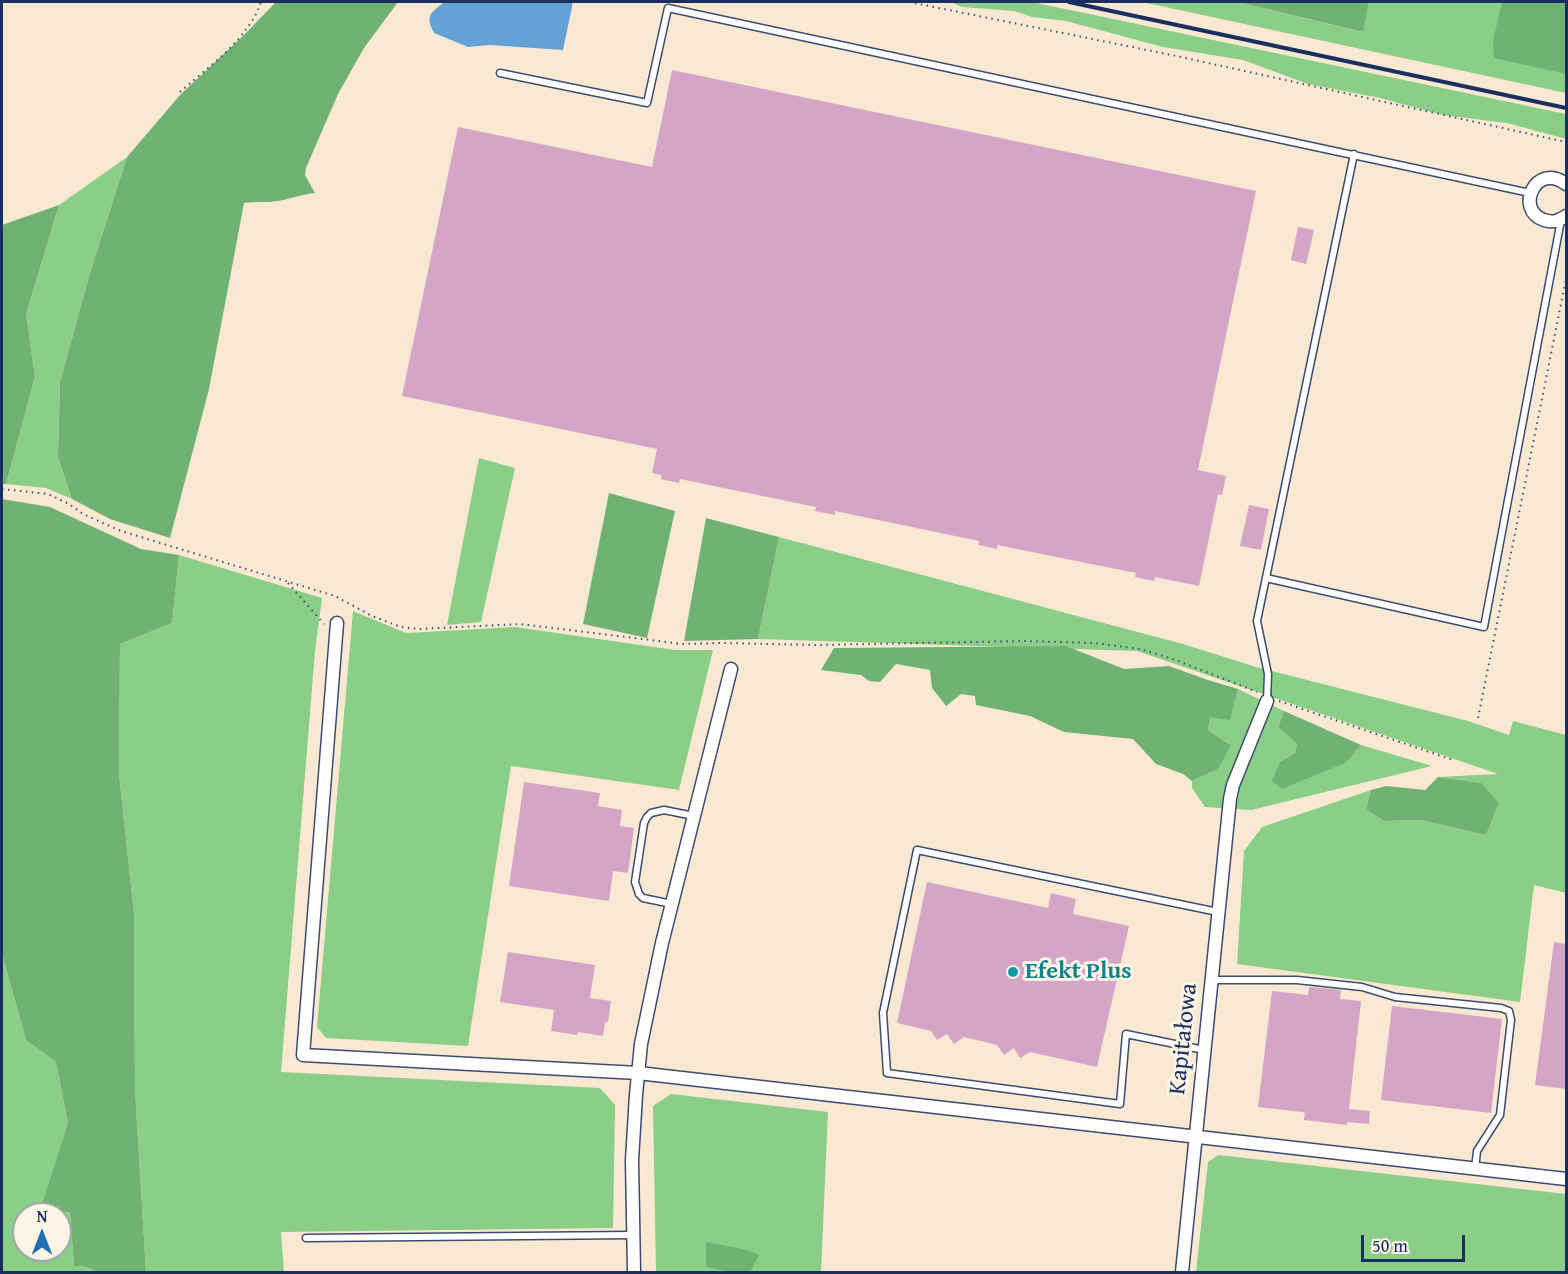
<!DOCTYPE html>
<html>
<head>
<meta charset="utf-8">
<style>
	body { margin:0 }
	#map { position:relative; width:1568px; height:1274px; overflow:hidden; background:#f9e9d3; font-family:"Gentium Book Plus",serif }
	canvas { display:block }
	.frame { position:absolute; inset:0; border:3px solid #1b2f5e; pointer-events:none }
	.north { position:absolute; left:12px; top:1202px; width:60px; height:60px; box-sizing:border-box; background:#fcf5e5; border:2px solid #a2a6af; border-radius:50%; rotate:0deg; font-size:16px; font-weight:700; line-height:24px; text-align:center; color:#1b2f5e }
	.north::after { content:''; display:block; margin:auto; width:21px; height:27px; background:#1f6fb2; clip-path:polygon(50% 0,100% 100%,50% 72%,0 100%) }
	.scale { position:absolute; left:1361px; top:1235px; width:104px; height:27px; box-sizing:border-box; border:3px solid #1b2f5e; border-top:0; padding-left:8px; font-size:18px; line-height:21px; white-space:nowrap; color:#1b2f5e; -webkit-text-stroke:4px #fcf5e5; paint-order:stroke }
</style>
</head>
<body>
<div id="map">
<canvas width="1568" height="1274"></canvas>
<div class="frame"></div>
<div class="north">N</div>
<div class="scale">50 m</div>
</div>
<script>
const context = document.querySelector('canvas').getContext('2d');
context.lineJoin = 'round';
function paint(path, color) { context.fillStyle = color; context.fill(path, 'evenodd'); }
function trace(path, color, width, dash) { context.strokeStyle = color; context.lineWidth = width; context.lineCap = dash ? 'butt' : 'round'; context.setLineDash(dash || []); context.stroke(path); }
function label(font, color, halo, rows, align = 'center') {
  context.font = font + ' "Gentium Book Plus",serif'; context.lineWidth = 6; context.setLineDash([]); context.textBaseline = 'middle'; context.strokeStyle = halo; context.fillStyle = color; for (const [text, x, y, turn = 0] of rows) {
    context.save(); context.translate(x, y); context.rotate((+turn || 0) * Math.PI / 180); context.textAlign = isNaN(turn) ? turn : align; if (halo) context.strokeText(text, 0, 0); context.fillText(text, 0, 0); context.restore();
  }
}
paint(new Path2D(`
	M 950,2 L 1032,2 L 1566,114 L 1566,139 L 1507,123 L 1443,115 L 1380,98 L 1308,84 L 1243,60 L 1163,47 L 1066,21 L 1032,17 L 1014,11 L 962,7 Z
	M 1142,2 L 1238,2 L 1362,32 L 1369,2 L 1566,2 L 1566,93 Z
	M 127,157 L 90,273 L 60,382 L 58,457 L 72,499 L 46,488 L 6,484 L 35,377 L 26,314 L 59,205 Z
	M 479,458 L 515,468 L 481,622 L 447,625 Z
	M 779,537 L 1183,644 L 1256,667 L 1468,721 L 1509,735 L 1513,721 L 1566,735 L 1566,893 L 1534,885 L 1520,1002 L 1237,964 L 1244,851 L 1262,827 L 1371,790 L 1366,809 L 1384,821 L 1421,820 L 1486,835 L 1499,803 L 1482,783 L 1438,777 L 1498,774 L 1137,651 L 758,639 Z
	M 179,555 L 322,598 L 315,651 L 281,1072 L 600,1088 L 615,1105 L 613,1228 L 281,1232 L 284,1272 L 146,1272 L 135,1090 L 134,914 L 119,774 L 120,644 L 172,623 Z
	M 353,611 L 406,633 L 515,627 L 675,650 L 713,650 L 679,790 L 511,766 L 468,1046 L 326,1038 L 317,1027 Z
	M 1238,689 L 1284,711 L 1278,727 L 1297,744 L 1295,753 L 1280,762 L 1347,762 L 1361,745 L 1432,766 L 1251,810 L 1205,807 L 1192,788 L 1192,781 L 1218,769 L 1230,744 L 1208,730 L 1210,716 L 1230,719 Z
	M 2,954 L 26,1040 L 56,1062 L 68,1123 L 42,1208 L 70,1213 L 74,1265 L 83,1266 L 99,1272 L 2,1272 ZM 24,1214 L 60,1214 L 60,1250 L 24,1250 Z
	M 671,1094 L 828,1112 L 821,1272 L 656,1272 L 653,1106 Z
	M 1218,1155 L 1566,1194 L 1566,1272 L 1196,1272 L 1208,1162 Z`), '#8bce87');
paint(new Path2D(`
	M 276,2 L 398,2 L 364,48 L 338,94 L 306,168 L 305,175 L 315,193 C 302,194 291,199 278,201 C 266,203 255,201 244,203 L 209,389 L 170,538 L 110,519 L 72,499 L 58,457 L 60,382 L 90,273 L 127,157 L 181,94 L 244,35 Z
	M 1238,2 L 1369,2 L 1363,32 Z
	M 1502,2 L 1566,2 L 1566,74 L 1494,58 L 1493,41 Z
	M 59,205 L 26,314 L 35,377 L 6,484 L 2,484 L 2,225 Z
	M 609,493 L 675,511 L 647,638 L 583,624 Z
	M 2,499 L 50,507 L 141,549 L 179,555 L 172,623 L 120,644 L 119,774 L 134,914 L 135,1090 L 146,1272 L 99,1272 L 83,1266 L 74,1266 L 70,1213 L 41,1208 L 68,1123 L 56,1062 L 26,1040 L 2,954 Z
	M 706,518 L 779,537 L 758,639 L 684,641 Z
	M 1066,646 L 1124,669 L 1169,666 L 1208,680 L 1238,689 L 1230,720 L 1210,717 L 1208,730 L 1231,745 L 1218,769 L 1192,781 L 1183,774 L 1156,764 L 1133,739 L 1064,732 L 1030,716 L 976,705 L 975,696 L 961,694 L 946,706 L 932,688 L 930,670 L 896,664 L 880,682 L 869,681 L 861,675 L 821,670 L 834,648 Z
	M 1284,711 L 1361,745 L 1347,762 L 1282,789 L 1272,781 L 1280,762 L 1295,753 L 1297,744 L 1278,727 Z
	M 1438,777 L 1482,783 L 1499,803 L 1486,835 L 1421,820 L 1384,821 L 1366,809 L 1371,790 L 1386,786 L 1425,790 Z
	M 706,1242 L 743,1249 L 759,1255 L 750,1272 L 732,1272 L 706,1267 Z`), '#70b174');
paint(new Path2D(`
	M 444,2 L 573,2 L 563,50 L 490,45 L 468,47 L 434,33 C 425,15 430,14 444,2 Z`), '#64a2d6');
paint(new Path2D(`
	M 672,70 L 1256,191 L 1198,470 L 1226,476 L 1222,495 L 1218,494 L 1199,586 L 1155,577 L 1154,581 L 1135,577 L 1136,573 L 997,545 L 997,549 L 978,545 L 979,541 L 835,511 L 835,515 L 815,511 L 816,507 L 680,479 L 679,483 L 661,479 L 661,475 L 652,473 L 657,449 L 402,396 L 458,127 L 652,167 Z
	M 1298,227 L 1314,230 L 1306,264 L 1291,260 Z
	M 1249,505 L 1269,509 L 1261,550 L 1240,546 Z
	M 524,782 L 600,793 L 598,806 L 622,810 L 620,826 L 634,828 L 628,873 L 613,871 L 609,901 L 509,886 Z
	M 927,882 L 1048,908 L 1051,893 L 1076,899 L 1073,914 L 1129,926 L 1097,1067 L 1030,1052 L 1020,1058 L 1014,1048 L 1004,1055 L 997,1045 L 964,1037 L 954,1044 L 947,1034 L 937,1040 L 931,1031 L 897,1023 Z
	M 1554,942 L 1566,944 L 1566,1089 L 1535,1085 Z
	M 508,952 L 595,965 L 590,998 L 611,1001 L 608,1022 L 605,1022 L 603,1036 L 578,1032 L 577,1035 L 551,1031 L 554,1010 L 500,1002 Z
	M 1309,987 L 1341,990 L 1340,999 L 1361,1001 L 1349,1109 L 1370,1111 L 1369,1124 L 1347,1122 L 1347,1125 L 1304,1120 L 1305,1113 L 1302,1112 L 1258,1107 L 1272,991 L 1308,995 Z
	M 1392,1006 L 1502,1019 L 1491,1113 L 1381,1100 Z`), '#d5a5c8');
const lane = new Path2D(`
	M 500,73 L 647,103 L 668,8 L 1530,193
	M 1266,578 L 1484,627 L 1561,220
	M 1267,701 L 1268,674 L 1257,621 L 1354,154
	M 672,904 L 643,898 L 639,894 L 635,882 L 644,823 L 647,817 L 651,813 L 664,810 L 694,816
	M 1211,980 L 1297,980 L 1362,987 L 1395,997 L 1501,1008 L 1509,1011 L 1511,1020 L 1500,1115 L 1477,1151 L 1475,1169
	M 1204,1050 L 1126,1034 L 1120,1104 L 887,1073 L 883,1013 L 917,850 L 1218,912
	M 306,1238 L 633,1235`);
const street = new Path2D(`
	M 1566,184 C 1536,161 1514,210 1544,220 C 1553,223 1559,221 1566,216
	M 337,623 L 303,1055 L 638,1073 L 1566,1179
	M 634,1272 L 632,1160 L 636,1095 L 641,1044 L 662,943 L 731,669
	M 1182,1272 L 1230,799 L 1233,785 L 1267,701`);
trace(lane, '#3c4b70', 9);
trace(street, '#3c4b70', 15);
trace(new Path2D(`
	M 909,2 L 1172,55 L 1566,142
	M 180,92 C 209,66 248,40 261,2
	M 2,489 L 48,494 L 69,504 L 83,514 L 121,531 L 335,596 L 372,616 L 401,627 L 419,629 L 520,624 L 683,644 L 723,643 L 818,645 L 1024,641 L 1094,643 L 1140,649 L 1173,659 L 1257,692
	M 288,583 L 324,624
	M 1279,701 L 1453,760
	M 1478,718 L 1566,279`), '#3c4b70', 2, [1.5, 4.5]);
trace(lane, '#fff', 6);
trace(street, '#fff', 12);
trace(new Path2D(`
	M 1069,2 L 1566,108`), '#1b2f5e', 4);
for (const [x, y, r, color] of [
	[1013,972,6,"#0f9aa8"]
]) { const dot = new Path2D(); dot.arc(x, y, r, 0, 2 * Math.PI); context.fillStyle = color; context.fill(dot); trace(dot, '#fcf5e5', 2); }
label('bold 24px', '#0d838f', '#fcf5e5', [
	["Efekt Plus",1025,972]
], 'left');
label('24px', '#1b2f5e', '#fcf5e5', [
	["Kapitałowa",1184,1039,-84]
]);
</script>
</body>
</html>
